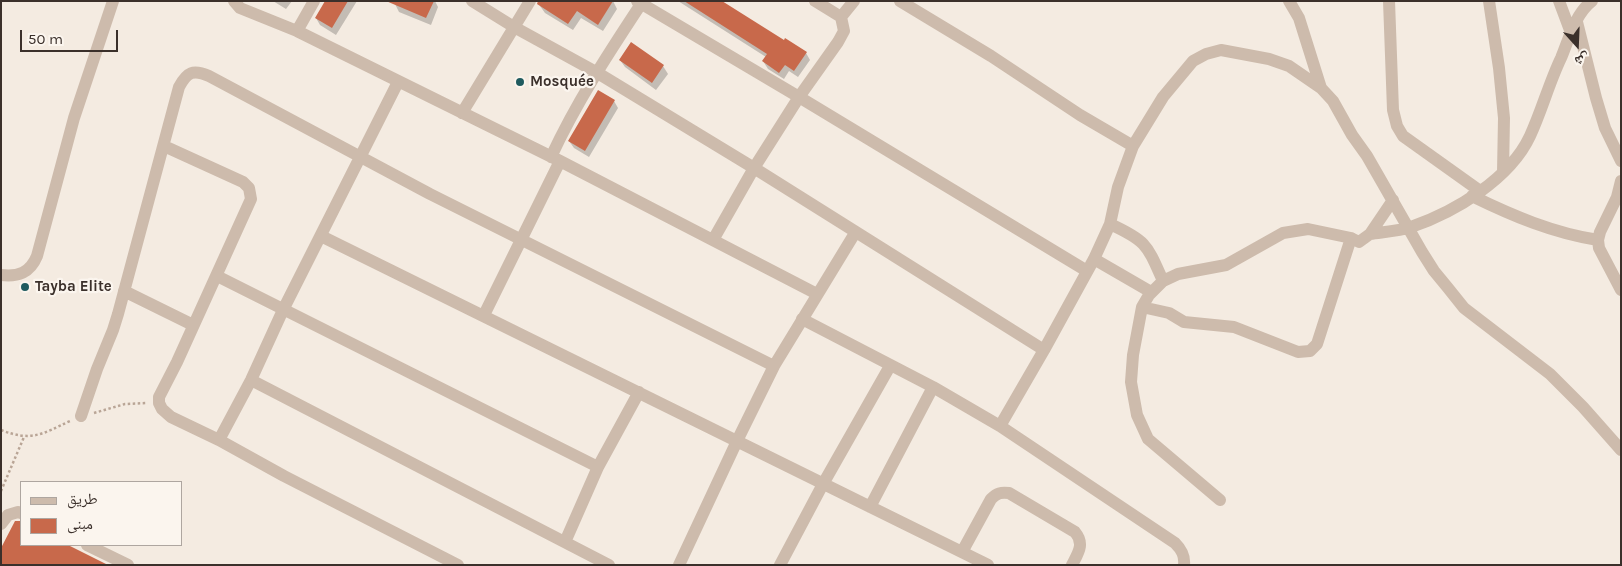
<!DOCTYPE html>
<html>
<head>
<meta charset="utf-8">
<style>
	body { margin:0 }
	#map { position:relative; width:1622px; height:566px; overflow:hidden; background:#f4ebe1; font-family:Karla,"Noto Naskh Arabic",sans-serif }
	canvas { display:block }
	.frame { position:absolute; inset:0; border:2px solid #3b302b; pointer-events:none }
	.legend { position:absolute; left:20px; top:481px; width:162px; height:65px; box-sizing:border-box; background:#fbf5ee; border:1px solid #aea6a0; margin:0; padding:6px 9px; list-style:none; font-size:15px; color:#3b302b }
	.legend li { display:flex; align-items:center; gap:10px; height:25px }
	.legend b { width:25px; border:1px solid #aea6a0 }
	.north { position:absolute; left:1552px; top:20px; width:50px; height:50px; -webkit-text-stroke:4px #fbf5ee; paint-order:stroke; rotate:160deg; font-size:14px; font-weight:700; line-height:20px; text-align:center; color:#3b302b }
	.north::after { content:''; display:block; margin:auto; width:18px; height:22px; background:#3b302b; clip-path:polygon(50% 0,100% 100%,50% 72%,0 100%) }
	.scale { position:absolute; left:20px; top:30px; width:98px; height:22px; box-sizing:border-box; border:2px solid #3b302b; border-top:0; padding-left:6px; font-size:15px; line-height:18px; white-space:nowrap; color:#3b302b; -webkit-text-stroke:4px #fbf5ee; paint-order:stroke }
</style>
</head>
<body>
<div id="map">
<canvas width="1622" height="566"></canvas>
<div class="frame"></div>
<ul class="legend">
<li><b style="height:6px;background:#cdbbac"></b>طريق</li>
<li><b style="height:14px;background:#c8694b"></b>مبنى</li>
</ul>
<div class="north">ش</div>
<div class="scale">50 m</div>
</div>
<script>
const context = document.querySelector('canvas').getContext('2d');
context.lineJoin = 'round';
function paint(path, color) { context.fillStyle = color; context.fill(path, 'evenodd'); }
function trace(path, color, width, dash) { context.strokeStyle = color; context.lineWidth = width; context.lineCap = dash ? 'butt' : 'round'; context.setLineDash(dash || []); context.stroke(path); }
function label(font, color, halo, rows, align = 'center') {
  context.font = font + ' Karla,sans-serif'; context.lineWidth = 4.5; context.setLineDash([]); context.textBaseline = 'middle'; context.strokeStyle = halo; context.fillStyle = color; for (const [text, x, y, turn = 0] of rows) {
    context.save(); context.translate(x, y); context.rotate((+turn || 0) * Math.PI / 180); context.textAlign = isNaN(turn) ? turn : align; if (halo) context.strokeText(text, 0, 0); context.fillText(text, 0, 0); context.restore();
  }
}
paint(new Path2D(`
	M 273,1 L 292,1 L 286,9 Z
	M 326,1 L 357,1 L 336,35 L 320,25 L 316,18 Z
	M 396,1 L 435,1 L 438,7 L 431,25 L 399,12 L 395,4 Z
	M 613,1 L 617,9 L 603,31 L 581,18 L 573,30 L 545,13 L 540,6 Z
	M 678,1 L 720,1 L 784,42 L 806,53 L 810,60 L 798,77 L 789,71 L 784,79 L 768,69 L 763,61 L 766,57 Z
	M 632,44 L 663,66 L 668,74 L 656,90 L 625,67 L 620,60 Z
	M 614,101 L 618,108 L 589,157 L 574,148 L 569,141 Z
	M 21,522 L 21,545 L 65,545 L 105,565 L 1,565 Z`), '#0003');
paint(new Path2D(`
	M 325,1 L 348,1 L 332,28 L 315,18 Z
	M 386,1 L 434,1 L 426,18 Z
	M 538,1 L 613,1 L 598,25 L 577,11 L 568,24 L 537,4 Z
	M 684,1 L 722,1 L 784,40 L 785,38 L 807,52 L 794,71 L 785,65 L 779,73 L 762,61 L 767,54 Z
	M 631,42 L 664,65 L 652,83 L 619,60 Z
	M 598,90 L 615,100 L 585,151 L 568,141 Z
	M 15,521 L 21,521 L 21,545 L 68,545 L 108,565 L 1,565 L 1,548 Z`), '#c8694b');
trace(new Path2D(`
	M 94,413 L 125,404 L 147,403
	M 1,430 C 32,442 42,434 70,421
	M 1,491 L 24,437`), '#b9a596', 2.5, [2.5, 2.5]);
trace(new Path2D(`
	M 234,1 L 240,8 L 297,31 L 560,161 L 817,294
	M 472,1 L 514,27 L 596,72 L 754,168 L 1044,350
	M 637,1 L 799,97 L 1087,271
	M 900,1 L 991,56 L 1080,115 L 1133,146
	M 1289,1 L 1299,18 L 1321,88
	M 1389,1 L 1393,110 L 1397,126 L 1403,136 L 1480,191
	M 1489,1 L 1499,68 L 1504,118 L 1503,172
	M 1559,1 L 1571,33
	M 841,17 L 854,1
	M 1577,22 L 1596,98 L 1605,128 L 1621,161
	M 297,31 L 314,1
	M 462,113 L 530,1
	M 164,146 L 243,182 L 249,188 L 251,199 L 177,362 L 159,397 L 159,403 L 162,409 L 171,417 L 219,440 L 284,476 L 458,565
	M 551,157 C 576,103 608,54 641,4
	M 1621,181 L 1617,197 L 1600,232 L 1598,240 L 1599,248 L 1621,290
	M 1472,196 C 1513,216 1553,233 1598,240
	M 1110,224 C 1147,241 1147,245 1163,281
	M 1370,234 C 1383,232 1399,231 1411,227 C 1455,212 1510,179 1530,136 C 1542,110 1549,83 1561,58 C 1569,39 1575,14 1592,1
	M 321,236 L 988,565
	M 713,240 L 754,168 L 799,97 L 838,42 L 844,31 L 841,17 L 815,1
	M 1094,259 L 1151,292
	M 1,275 C 18,277 30,273 37,256 L 74,118 L 113,1
	M 217,276 L 598,467
	M 124,291 L 193,325
	M 1142,307 L 1169,313 L 1184,322 L 1234,327 L 1298,352 L 1310,351 L 1317,344 L 1351,238
	M 484,315 L 560,161
	M 802,319 L 933,387 L 1000,426 L 1175,543 C 1182,550 1185,556 1184,565
	M 251,380 L 609,565
	M 81,416 L 97,369 L 113,330 L 118,314 L 179,87 C 187,72 193,69 209,76 L 430,194 L 774,366
	M 1000,426 L 1044,350 L 1094,259 L 1110,224 L 1118,187 L 1133,146 L 1163,97 L 1193,61 L 1206,54 L 1221,50 L 1269,59 L 1289,66 L 1321,88 L 1333,101 L 1352,135 L 1367,156 L 1422,252 L 1434,271 L 1448,288 L 1464,308 L 1550,374 L 1583,407 L 1621,450
	M 219,440 L 251,380 L 283,310 L 398,82
	M 1220,500 L 1148,439 L 1137,415 L 1131,382 L 1133,355 L 1142,307 L 1149,295 L 1163,281 L 1178,274 L 1226,265 L 1283,233 L 1308,229 L 1351,238 L 1359,242 L 1370,234 L 1393,200
	M 870,507 L 933,387
	M 1,524 L 8,515 L 18,512 L 21,513
	M 565,542 L 598,467 L 639,392
	M 87,545 L 128,565
	M 962,552 L 991,499 C 997,493 1001,492 1009,493 L 1075,532 C 1085,544 1078,553 1072,565
	M 679,565 L 737,441 L 774,366 L 855,233
	M 780,565 L 823,484 L 890,366`), '#cdbbac', 12);
for (const [x, y, r, color] of [
	[520,82,5,"#1f5a5e"],
	[25,287,5,"#1f5a5e"]
]) { const dot = new Path2D(); dot.arc(x, y, r, 0, 2 * Math.PI); context.fillStyle = color; context.fill(dot); trace(dot, '#fbf5ee', 2); }
label('bold 15px', '#3b302b', '#fbf5ee', [
	["Mosquée",530,82],
	["Tayba Elite",35,287]
], 'left');
</script>
</body>
</html>
